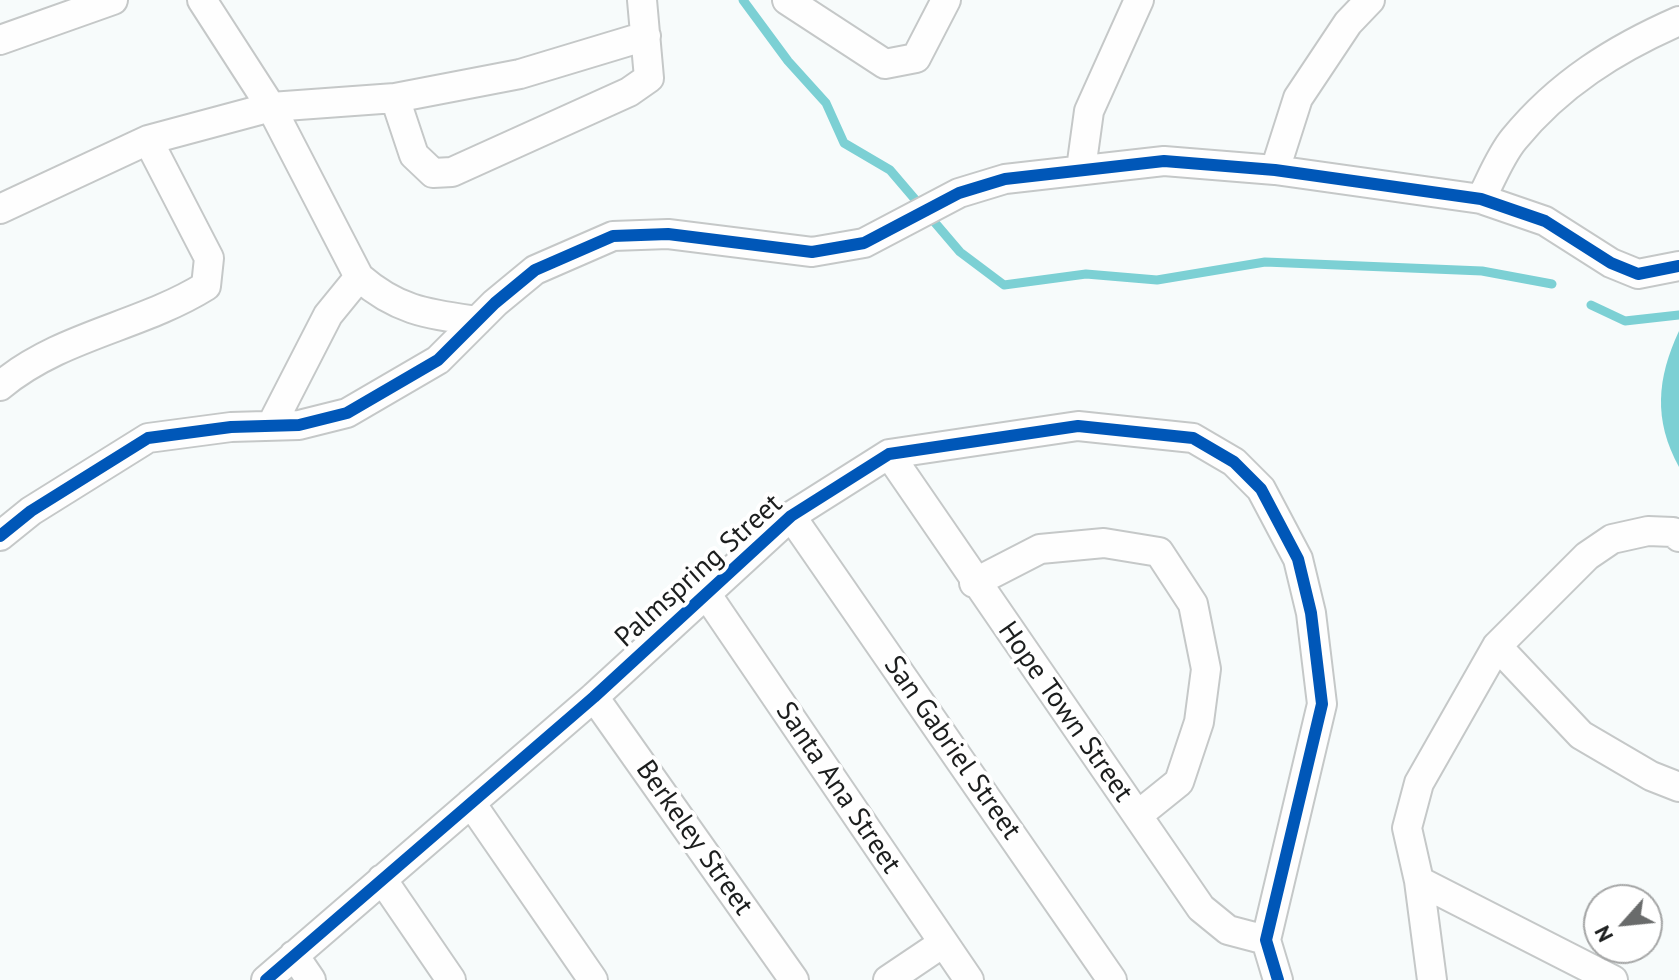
<!DOCTYPE html>
<html>
<head>
<meta charset="utf-8">
<style>
	body { margin:0 }
	#map { position:relative; width:1679px; height:980px; overflow:hidden; background:#f7fbfb; font-family:"PT Sans",sans-serif }
	canvas { display:block }
	.north { position:absolute; left:1583px; top:884px; width:80px; height:80px; box-sizing:border-box; background:#fff; border:2px solid #a4a5a5; border-radius:50%; rotate:243deg; font-size:22px; font-weight:700; line-height:32px; text-align:center; color:#1c1e1e }
	.north::after { content:''; display:block; margin:auto; width:28px; height:36px; background:#696b6b; clip-path:polygon(50% 0,100% 100%,50% 72%,0 100%) }
</style>
</head>
<body>
<div id="map">
<canvas width="1679" height="980"></canvas>
<div class="north">N</div>
</div>
<script>
const context = document.querySelector('canvas').getContext('2d');
context.lineJoin = 'round';
function paint(path, color) { context.fillStyle = color; context.fill(path, 'evenodd'); }
function trace(path, color, width, dash) { context.strokeStyle = color; context.lineWidth = width; context.lineCap = dash ? 'butt' : 'round'; context.setLineDash(dash || []); context.stroke(path); }
function label(font, color, halo, rows, align = 'center') {
  context.font = font + ' "PT Sans",sans-serif'; context.lineWidth = 8; context.setLineDash([]); context.textBaseline = 'middle'; context.strokeStyle = halo; context.fillStyle = color; for (const [text, x, y, turn = 0] of rows) {
    context.save(); context.translate(x, y); context.rotate((+turn || 0) * Math.PI / 180); context.textAlign = isNaN(turn) ? turn : align; if (halo) context.strokeText(text, 0, 0); context.fillText(text, 0, 0); context.restore();
  }
}
paint(new Path2D(`
	M 1679,331 L 1679,467 C 1653,420 1657,378 1679,331 Z`), '#7cd0d4');
trace(new Path2D(`
	M 743,0 L 788,61 L 826,103 L 844,143 L 890,170 L 960,252 L 1004,285 L 1086,274 L 1157,280 L 1265,262 L 1482,271 L 1552,284
	M 1591,305 L 1625,321 L 1679,315`), '#7cd0d4', 9);
const street = new Path2D(`
	M 202,0 L 271,107 L 359,277 C 398,311 428,314 477,321
	M 787,0 L 885,64 L 916,58 L 946,0
	M 0,40 L 113,0
	M 395,98 L 414,155 L 433,173 L 452,172 L 629,92 L 649,78 L 642,0
	M 1081,169 L 1089,111 L 1139,0
	M 1275,170 L 1298,98 L 1348,23 L 1370,0
	M 1481,199 C 1491,180 1500,156 1514,139 C 1559,84 1615,49 1679,21
	M 0,209 L 148,140 L 271,107 L 395,98 L 520,74 L 646,36
	M 0,386 C 61,335 140,327 206,286 L 209,258 L 148,140
	M 271,426 L 328,315 L 359,277
	M 889,454 L 1201,908 L 1228,930 L 1266,940
	M 791,516 L 1112,980
	M 0,536 L 31,511 L 148,438 L 231,427 L 299,425 L 347,413 L 438,360 L 495,303 L 535,270 L 613,236 L 668,234 L 812,252 L 864,243 L 959,193 L 1005,179 L 1164,161 L 1275,170 L 1481,199 L 1545,221 L 1611,263 L 1638,274 L 1679,266
	M 974,583 L 1040,549 L 1104,543 L 1159,552 L 1193,604 L 1206,669 L 1199,722 L 1179,782 L 1138,815
	M 707,595 L 969,980
	M 1497,646 L 1581,735 L 1651,776 L 1679,787
	M 594,697 L 794,980
	M 471,803 L 593,980
	M 382,879 L 451,980
	M 1419,881 L 1613,980
	M 294,955 L 311,980
	M 266,980 L 594,697 L 791,516 L 889,454 L 1078,426 L 1193,438 L 1234,462 L 1261,489 L 1298,559 L 1311,613 L 1322,704 L 1266,940 L 1278,980
	M 888,980 L 943,943
	M 1432,980 L 1419,881 L 1407,828 L 1419,783 L 1497,646 L 1587,556 L 1612,539 L 1648,531 L 1673,532 L 1679,537`);
trace(street, '#c5c8c8', 32);
trace(street, '#fefefe', 28);
trace(new Path2D(`
	M 0,536 L 31,511 L 148,438 L 231,427 L 299,425 L 347,413 L 438,360 L 495,303 L 535,270 L 613,236 L 668,234 L 812,252 L 864,243 L 959,193 L 1005,179 L 1164,161 L 1275,170 L 1481,199 L 1545,221 L 1611,263 L 1638,274 L 1679,266
	M 266,980 L 594,697 L 791,516 L 889,454 L 1078,426 L 1193,438 L 1234,462 L 1261,489 L 1298,559 L 1311,613 L 1322,704 L 1266,940 L 1278,980`), '#0057b8', 12);
label('28px', '#1c1e1e', '#fff', [
	["Palmspring Street",699,571,-42],
	["Hope Town Street",1065,712,55],
	["San Gabriel Street",952,748,55],
	["Santa Ana Street",838,788,56],
	["Berkeley Street",694,838,55]
]);
</script>
</body>
</html>
